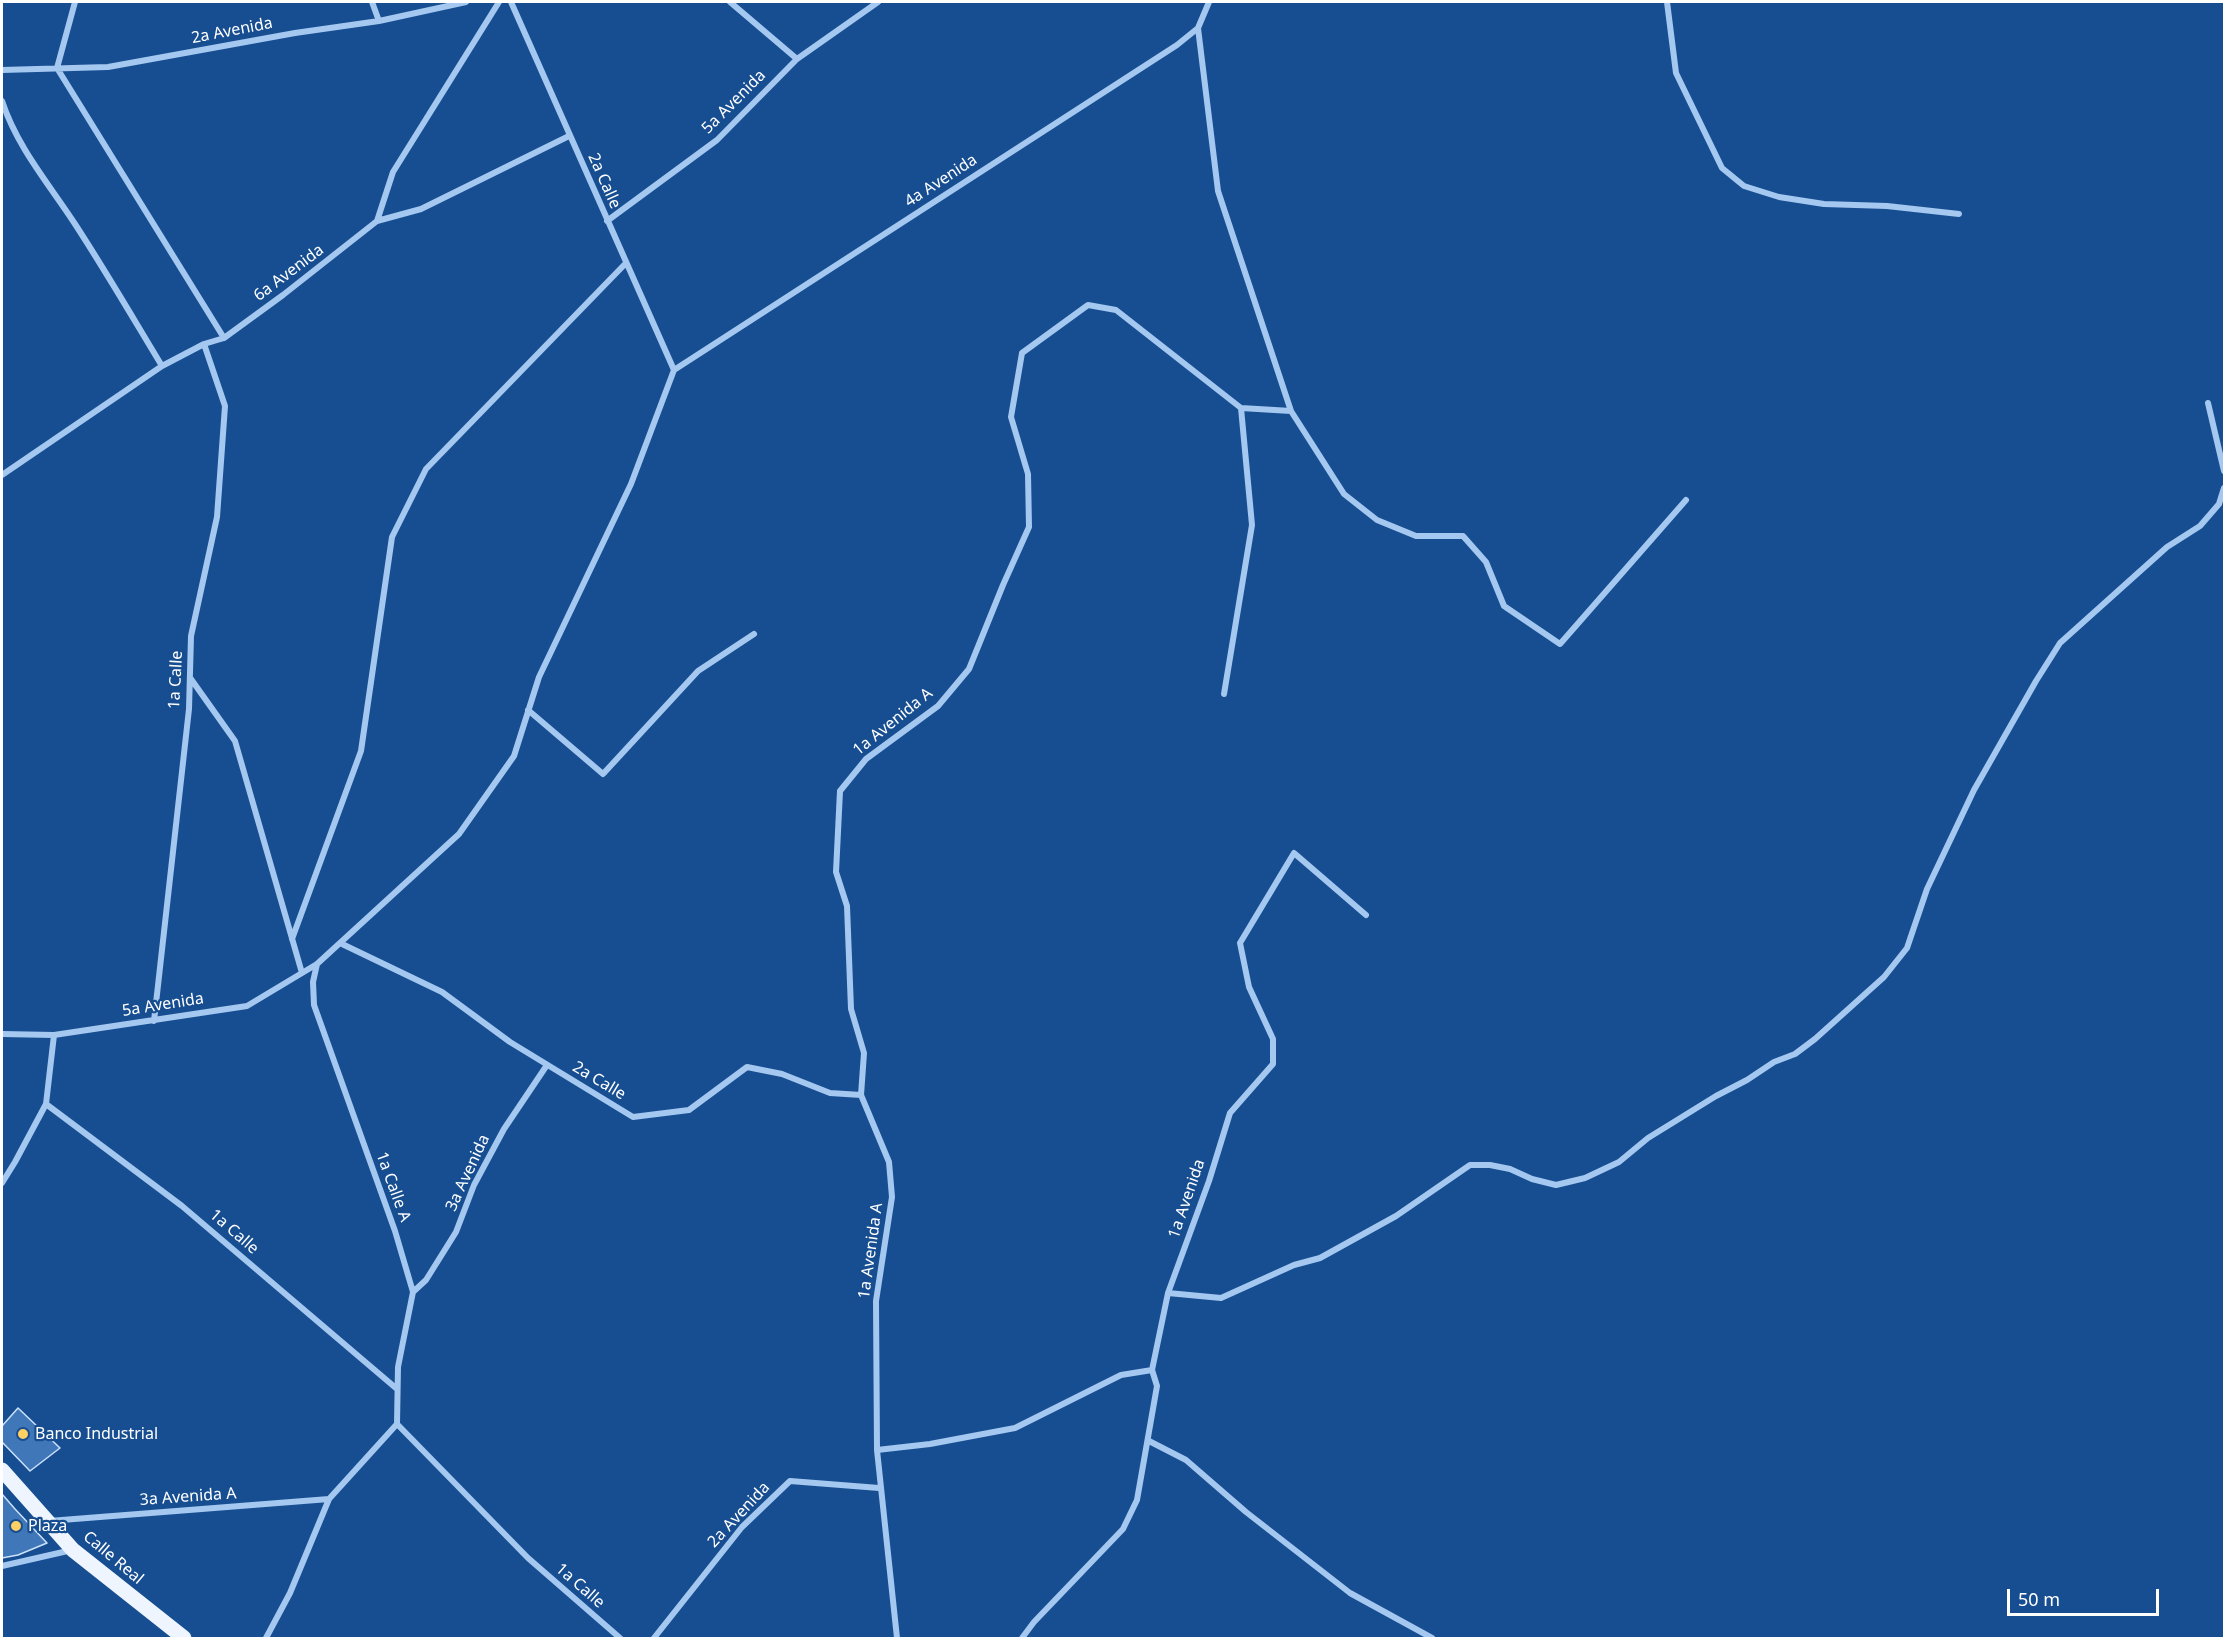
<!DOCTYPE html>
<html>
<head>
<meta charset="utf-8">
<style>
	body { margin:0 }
	#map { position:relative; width:2226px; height:1640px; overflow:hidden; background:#174e91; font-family:"Noto Sans",sans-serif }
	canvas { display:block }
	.frame { position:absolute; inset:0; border:3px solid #fff; pointer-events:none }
	.scale { position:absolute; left:2007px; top:1589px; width:152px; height:27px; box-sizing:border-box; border:3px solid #fff; border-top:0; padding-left:8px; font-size:18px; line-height:21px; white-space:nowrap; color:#fff; -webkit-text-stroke:4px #174e91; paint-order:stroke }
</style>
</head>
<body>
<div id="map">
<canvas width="2226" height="1640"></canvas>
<div class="frame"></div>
<div class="scale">50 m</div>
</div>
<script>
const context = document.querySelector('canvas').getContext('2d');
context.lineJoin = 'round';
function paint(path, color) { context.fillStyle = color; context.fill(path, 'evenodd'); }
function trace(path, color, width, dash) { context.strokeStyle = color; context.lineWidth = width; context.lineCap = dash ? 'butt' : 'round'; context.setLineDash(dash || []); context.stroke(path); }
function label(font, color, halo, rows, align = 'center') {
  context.font = font + ' "Noto Sans",sans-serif'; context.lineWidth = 4.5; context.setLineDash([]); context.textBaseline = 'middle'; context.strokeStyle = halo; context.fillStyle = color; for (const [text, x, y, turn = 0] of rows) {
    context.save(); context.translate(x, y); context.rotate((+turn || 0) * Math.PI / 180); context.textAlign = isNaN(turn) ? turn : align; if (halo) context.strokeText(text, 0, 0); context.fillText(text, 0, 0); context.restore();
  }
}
const building = new Path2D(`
	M 18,1408 L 60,1448 L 30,1471 L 2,1442 L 2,1426 Z
	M 2,1494 L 15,1509 L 47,1543 L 18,1555 L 2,1558 Z`);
paint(building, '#4077b9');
trace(building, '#cce2fb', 1.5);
trace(new Path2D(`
	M 75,2 L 57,68 L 224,338
	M 372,2 L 379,21
	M 511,2 L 674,370
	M 730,2 L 797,59
	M 1667,2 L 1676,73 L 1722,168 L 1744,186 L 1779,197 L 1824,204 L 1887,206 L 1959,214
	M 1198,28 L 1218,191 L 1291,411 L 1241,408
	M 2,70 L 108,67 L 295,33 L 379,21 L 466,2
	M 2,101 C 17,147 49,184 75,224 C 105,270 133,318 162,366
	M 377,221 L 421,209 L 569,136
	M 607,221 L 717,140 L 797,59 L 878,2
	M 674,370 L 1177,45 L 1198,28 L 1209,2
	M 2208,403 L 2224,471
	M 1291,411 L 1344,494 L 1377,520 L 1416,536 L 1463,536 L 1486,562 L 1504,606 L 1560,644 L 1686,500
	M 2,475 L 162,366 L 204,344 L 224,338 L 283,295 L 377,221 L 393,172 L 499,2
	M 191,679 L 235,741 L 302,973
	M 1224,694 L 1252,525 L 1241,408
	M 528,710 L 603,774 L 698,671 L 754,634
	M 292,939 L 361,751 L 392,537 L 426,469 L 626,263
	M 340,943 L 442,992 L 510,1042 L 633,1117 L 689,1110 L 747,1067 L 782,1074 L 830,1093 L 861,1095
	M 317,964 L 313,982 L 314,1005 L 395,1231 L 413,1292 L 398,1367 L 397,1424
	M 154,1021 L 189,709 L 191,636 L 217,517 L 225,406 L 204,344
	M 2,1034 L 54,1035 L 247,1006 L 317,964 L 459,834 L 514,756 L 539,677 L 631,484 L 674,370
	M 46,1104 L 182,1206 L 397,1389
	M 2,1183 L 15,1162 L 46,1104 L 54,1035
	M 413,1292 L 426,1280 L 456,1232 L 474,1185 L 504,1129 L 547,1065
	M 1168,1293 L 1221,1298 L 1294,1265 L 1320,1258 L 1396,1216 L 1470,1165 L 1490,1165 L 1510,1169 L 1532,1179 L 1556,1185 L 1585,1178 L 1619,1162 L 1648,1138 L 1716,1096 L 1747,1080 L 1774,1062 L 1795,1054 L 1815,1039 L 1884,977 L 1907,948 L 1927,889 L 1974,790 L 2036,681 L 2060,643 L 2167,547 L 2200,526 L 2219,504 L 2224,488
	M 397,1424 L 528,1558 L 620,1638
	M 1149,1441 L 1186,1460 L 1246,1512 L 1350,1593 L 1432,1638
	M 877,1450 L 930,1444 L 1015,1428 L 1121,1375 L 1152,1370
	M 49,1521 L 329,1499
	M 2,1566 L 72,1550
	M 266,1638 L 290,1593 L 329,1499 L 397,1424
	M 654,1638 L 742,1527 L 790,1481 L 879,1488
	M 897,1638 L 877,1450 L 876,1301 L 892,1197 L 889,1162 L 861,1095 L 864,1053 L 851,1009 L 847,906 L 836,872 L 840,791 L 866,759 L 938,706 L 969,669 L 1003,585 L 1029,527 L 1028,474 L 1011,417 L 1022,353 L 1088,305 L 1116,310 L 1241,408
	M 1022,1638 L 1034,1622 L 1123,1529 L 1137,1500 L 1157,1386 L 1152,1370 L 1168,1293 L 1209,1181 L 1230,1113 L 1273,1064 L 1273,1039 L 1249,987 L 1240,943 L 1294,853 L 1366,915`), '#a5c8f0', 6);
trace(new Path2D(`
	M 2,1470 L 73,1550 L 184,1638`), '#eef5ff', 15);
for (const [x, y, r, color] of [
	[23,1434,6,"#ffd064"],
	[16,1526,6,"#ffd064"]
]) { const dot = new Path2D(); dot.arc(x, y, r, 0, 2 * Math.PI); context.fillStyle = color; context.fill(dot); trace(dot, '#174e91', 2); }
label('16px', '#fff', '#174e91', [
	["2a Avenida",232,31,-11],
	["5a Avenida",734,102,-45],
	["2a Calle",604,181,66],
	["4a Avenida",941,181,-33],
	["6a Avenida",289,273,-37],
	["1a Calle",176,680,-87],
	["1a Avenida A",893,722,-39],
	["5a Avenida",163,1005,-9],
	["2a Calle",599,1081,31],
	["3a Avenida",468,1173,-65],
	["1a Calle A",393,1187,70],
	["1a Avenida",1187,1199,-71],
	["1a Calle",234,1232,41],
	["1a Avenida A",871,1251,-82],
	["3a Avenida A",188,1497,-4],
	["2a Avenida",739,1515,-47],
	["Calle Real",113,1558,40],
	["1a Calle",580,1586,41]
]);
label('16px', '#fff', '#174e91', [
	["Banco Industrial",35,1434],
	["Plaza",28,1526]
], 'left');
</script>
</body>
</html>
